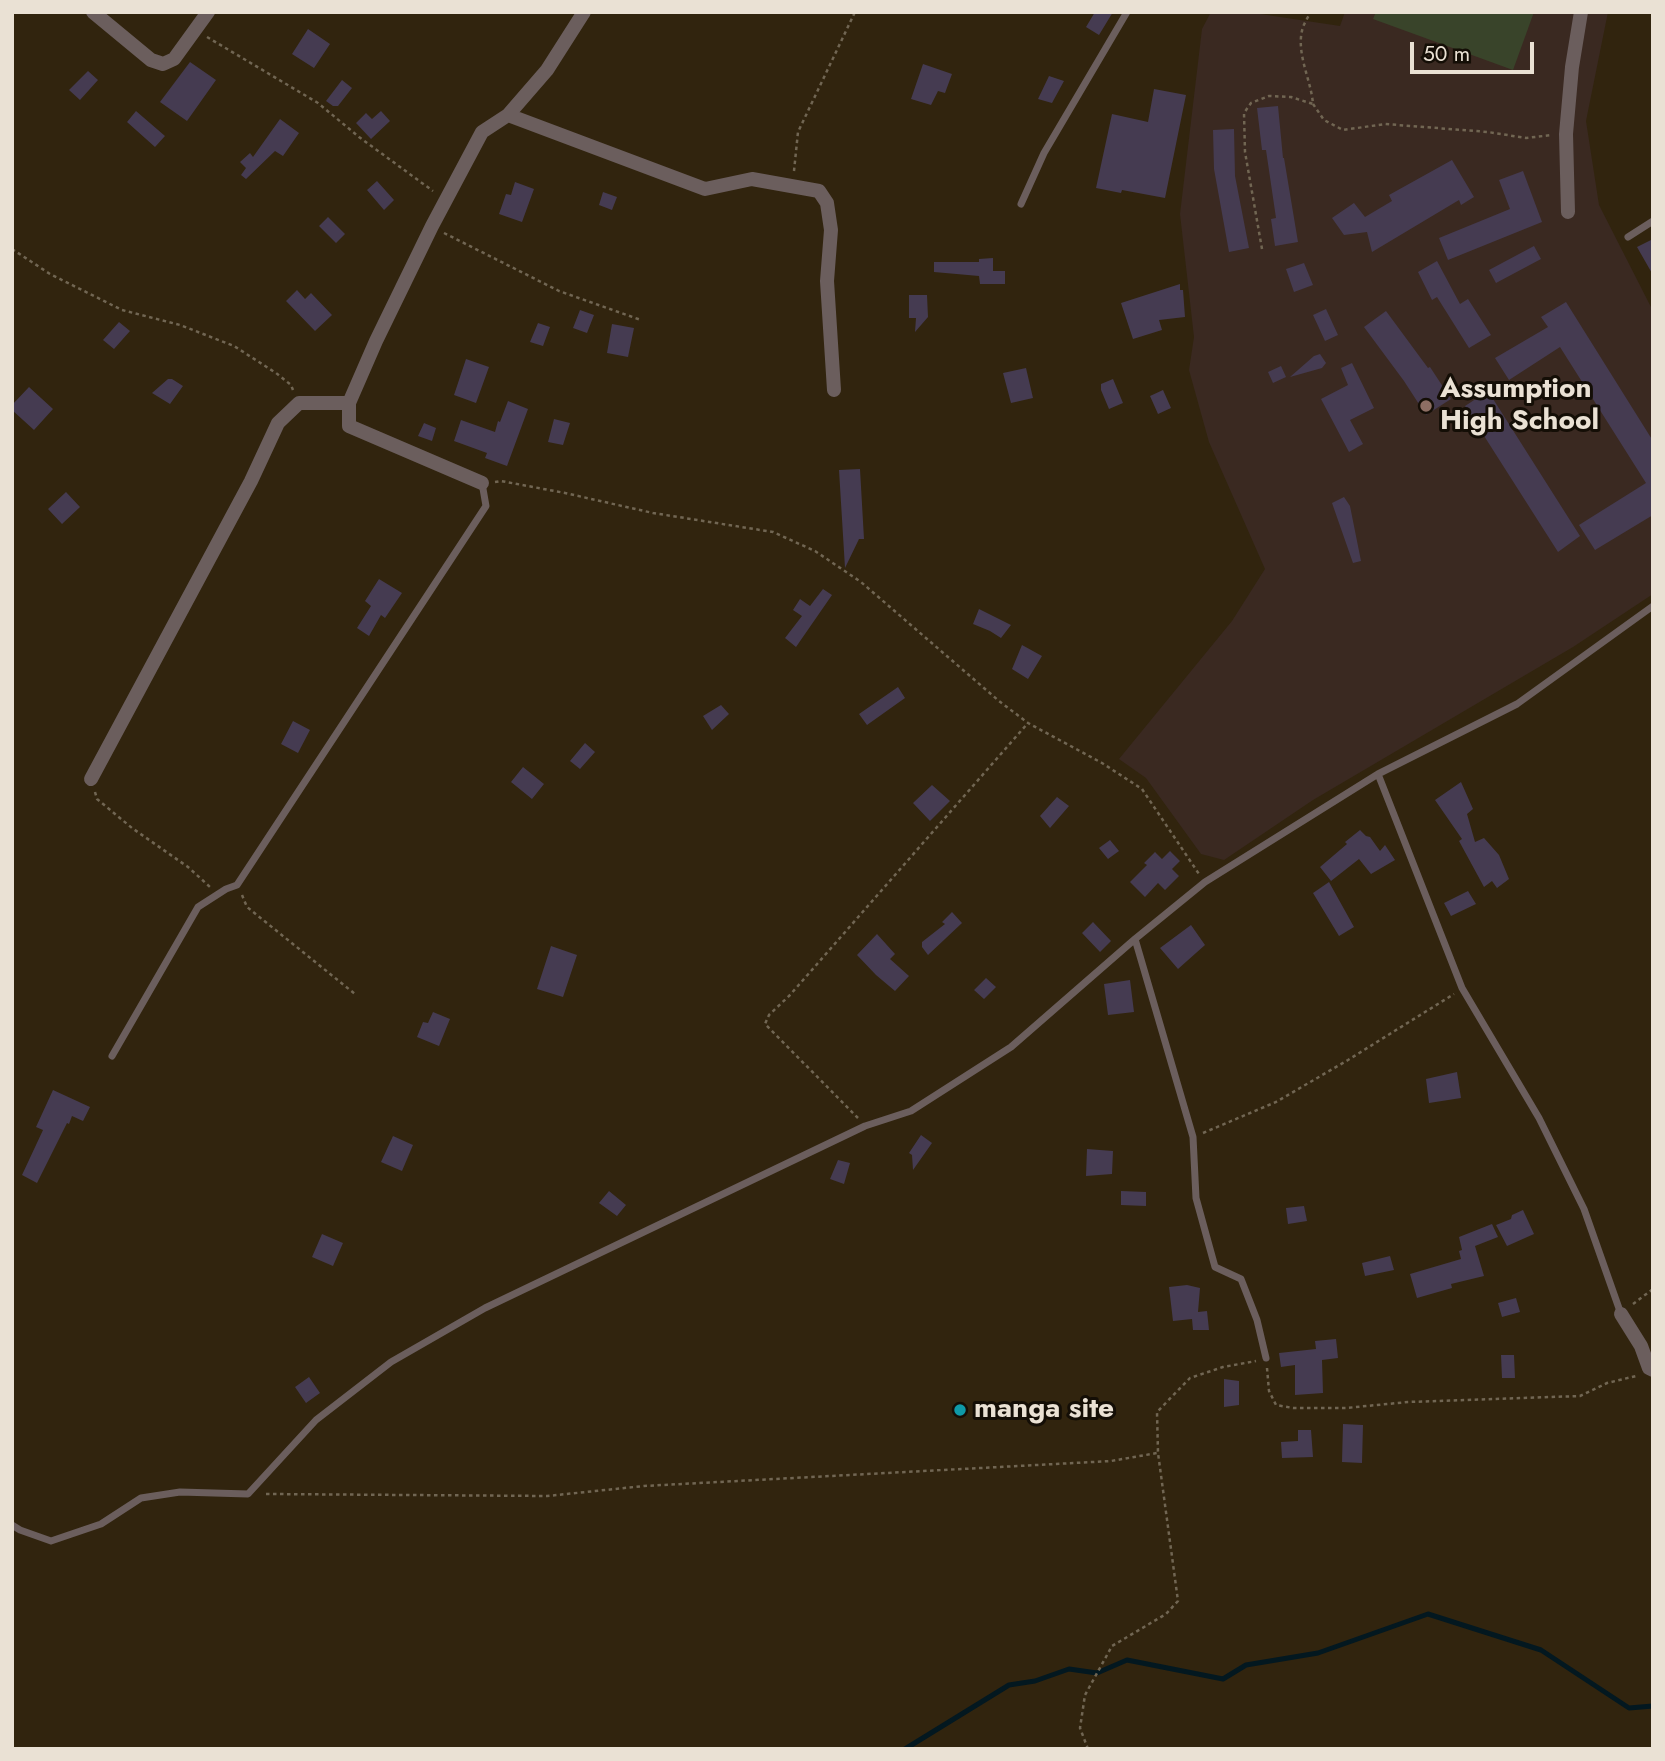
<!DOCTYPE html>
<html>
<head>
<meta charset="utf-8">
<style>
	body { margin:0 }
	#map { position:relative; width:1665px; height:1761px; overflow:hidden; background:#31240e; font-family:Jost,sans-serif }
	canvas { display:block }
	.frame { position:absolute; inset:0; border:14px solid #eae1d4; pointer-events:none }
	.scale { position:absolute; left:1410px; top:42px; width:124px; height:32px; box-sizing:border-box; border:4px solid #eae1d4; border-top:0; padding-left:9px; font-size:21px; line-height:24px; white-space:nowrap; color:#eae1d4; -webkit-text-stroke:5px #140e06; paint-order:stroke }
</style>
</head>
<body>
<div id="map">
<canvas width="1665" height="1761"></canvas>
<div class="frame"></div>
<div class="scale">50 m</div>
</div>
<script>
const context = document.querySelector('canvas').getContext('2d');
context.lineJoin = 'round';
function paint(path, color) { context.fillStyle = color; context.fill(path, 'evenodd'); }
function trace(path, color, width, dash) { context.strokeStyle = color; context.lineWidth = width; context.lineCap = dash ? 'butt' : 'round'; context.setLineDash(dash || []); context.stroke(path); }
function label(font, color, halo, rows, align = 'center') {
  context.font = font + ' Jost,sans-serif'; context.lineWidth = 6; context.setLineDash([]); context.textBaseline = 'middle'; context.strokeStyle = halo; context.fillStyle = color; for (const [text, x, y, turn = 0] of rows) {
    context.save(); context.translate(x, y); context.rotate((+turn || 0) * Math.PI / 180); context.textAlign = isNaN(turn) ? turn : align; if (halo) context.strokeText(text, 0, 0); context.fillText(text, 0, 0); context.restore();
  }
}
paint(new Path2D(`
	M 1211,12 L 1247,12 L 1340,26 L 1345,12 L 1608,12 L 1586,121 L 1599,205 L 1653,311 L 1653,594 L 1573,647 L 1313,800 L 1224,860 L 1201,854 L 1146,778 L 1119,759 L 1232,621 L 1265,569 L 1209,442 L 1189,370 L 1194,337 L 1180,214 L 1202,29 Z`), '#3a2921');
paint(new Path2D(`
	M 1376,12 L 1534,12 L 1513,70 L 1373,19 Z`), '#39442a');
trace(new Path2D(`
	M 905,1749 L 1009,1685 L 1035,1681 L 1069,1669 L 1097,1673 L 1127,1660 L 1223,1679 L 1246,1665 L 1318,1653 L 1428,1614 L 1541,1650 L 1629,1708 L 1653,1706`), '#031820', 5);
paint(new Path2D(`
	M 1095,12 L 1113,12 L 1099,35 L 1086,27 Z
	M 308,29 L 330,44 L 314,68 L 292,54 Z
	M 190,62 L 216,80 L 187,121 L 160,102 Z
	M 923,64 L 952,74 L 945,93 L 938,91 L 931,105 L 911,99 Z
	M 88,71 L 98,80 L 80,100 L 69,90 Z
	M 1049,76 L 1064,81 L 1052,103 L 1038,99 Z
	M 342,80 L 352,88 L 338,106 L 333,106 L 326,101 Z
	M 1154,89 L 1186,95 L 1165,198 L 1122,190 L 1121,193 L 1096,188 L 1112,114 L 1148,122 Z
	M 1278,106 L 1283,158 L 1284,158 L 1298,242 L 1275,246 L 1271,219 L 1276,218 L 1266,150 L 1262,150 L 1257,108 Z
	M 136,111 L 165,136 L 155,147 L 127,122 Z
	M 381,111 L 390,121 L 371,139 L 356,123 L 366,113 L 372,119 Z
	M 280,119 L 299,133 L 283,156 L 275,151 L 246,179 L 241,175 L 246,168 L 240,162 L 250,153 L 253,157 Z
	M 1234,129 L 1235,176 L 1249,248 L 1229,252 L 1214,169 L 1213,130 Z
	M 1452,160 L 1474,197 L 1461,205 L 1459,200 L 1372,252 L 1367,232 L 1344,235 L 1332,218 L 1354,203 L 1365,217 L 1392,201 L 1389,195 Z
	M 1523,171 L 1542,222 L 1448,260 L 1439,238 L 1510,209 L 1499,180 Z
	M 377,181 L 394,200 L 384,210 L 367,190 Z
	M 515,182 L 534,189 L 522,222 L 499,214 L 506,194 L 511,195 Z
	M 603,192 L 617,197 L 612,210 L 599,205 Z
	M 328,217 L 345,234 L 336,243 L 319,226 Z
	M 1653,239 L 1653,275 L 1637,247 Z
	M 1534,246 L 1541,259 L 1496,283 L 1489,270 Z
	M 993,258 L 993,271 L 1005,271 L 1005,284 L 980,284 L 979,276 L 934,272 L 934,262 L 979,262 L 979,259 Z
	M 1437,261 L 1460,304 L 1468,299 L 1491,335 L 1469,348 L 1437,297 L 1432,300 L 1418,272 Z
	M 1304,263 L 1313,285 L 1294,292 L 1286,269 Z
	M 1180,284 L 1180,290 L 1183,290 L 1185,317 L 1159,320 L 1162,330 L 1133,339 L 1121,303 Z
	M 297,290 L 305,299 L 311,293 L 332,315 L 315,331 L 286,301 Z
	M 909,295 L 927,295 L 928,317 L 915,332 L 916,318 L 909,318 Z
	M 1566,302 L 1653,441 L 1653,515 L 1595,550 L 1579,525 L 1646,483 L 1560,347 L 1509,380 L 1495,358 L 1548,327 L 1541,317 Z
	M 1326,309 L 1338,335 L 1325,341 L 1313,315 Z
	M 580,310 L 594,315 L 587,333 L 573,328 Z
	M 1386,311 L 1428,368 L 1430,367 L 1451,399 L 1426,415 L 1404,381 L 1364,327 Z
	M 119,322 L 130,331 L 114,349 L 103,340 Z
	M 538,323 L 550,327 L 543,346 L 530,342 Z
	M 612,324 L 634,328 L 628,357 L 607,353 Z
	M 1320,354 L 1326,363 L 1322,368 L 1290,377 L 1314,356 Z
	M 466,359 L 489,367 L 476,403 L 454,395 Z
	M 1352,363 L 1374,408 L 1350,420 L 1363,444 L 1349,452 L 1321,399 L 1348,385 L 1341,368 Z
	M 1281,366 L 1286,377 L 1273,383 L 1268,372 Z
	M 1026,368 L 1033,398 L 1011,403 L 1003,373 Z
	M 168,379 L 172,379 L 183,386 L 170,404 L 152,393 Z
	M 1113,379 L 1123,403 L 1109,409 L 1101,390 L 1101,384 Z
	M 29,387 L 53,409 L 34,430 L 12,410 L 12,405 Z
	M 1163,390 L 1171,408 L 1158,414 L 1150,396 Z
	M 1488,391 L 1580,536 L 1558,552 L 1465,406 Z
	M 508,401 L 528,409 L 507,466 L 485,458 L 487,453 L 454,441 L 461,420 L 495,432 L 498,421 L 500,422 Z
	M 554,419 L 570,423 L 563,445 L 548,442 Z
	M 424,423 L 436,428 L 432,441 L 418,436 Z
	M 860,469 L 864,539 L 859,539 L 845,568 L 839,470 Z
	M 66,492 L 80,507 L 62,524 L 48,509 Z
	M 1344,497 L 1350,506 L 1361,561 L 1353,563 L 1332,503 Z
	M 379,579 L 402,593 L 385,618 L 381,615 L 369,636 L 357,628 L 371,606 L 365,601 Z
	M 823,589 L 832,595 L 796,647 L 785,638 L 802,616 L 793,610 L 800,599 L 810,606 Z
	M 979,609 L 1011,625 L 1001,638 L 990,631 L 973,624 Z
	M 1022,645 L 1042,656 L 1028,679 L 1012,669 Z
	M 898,687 L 905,698 L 867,725 L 859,714 Z
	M 721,705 L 729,714 L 712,730 L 703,716 Z
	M 293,721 L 310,730 L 298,753 L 281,744 Z
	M 585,743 L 595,752 L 580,769 L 570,761 Z
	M 523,767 L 544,784 L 532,799 L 511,782 Z
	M 1461,782 L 1473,809 L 1467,814 L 1475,842 L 1484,838 L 1499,855 L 1509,879 L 1497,888 L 1492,881 L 1484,887 L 1459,841 L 1462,839 L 1435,800 Z
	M 932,785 L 950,801 L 930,821 L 913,803 Z
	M 1057,797 L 1069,806 L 1050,828 L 1040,816 Z
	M 1360,830 L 1366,836 L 1370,837 L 1380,851 L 1385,845 L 1395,860 L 1371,874 L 1359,859 L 1331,881 L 1320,867 L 1347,844 L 1345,842 Z
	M 1110,840 L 1119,851 L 1108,859 L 1099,848 Z
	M 1170,851 L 1180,861 L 1172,869 L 1179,876 L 1165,890 L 1158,883 L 1145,897 L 1130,882 L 1147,865 L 1144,863 L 1155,852 L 1162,859 Z
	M 1329,882 L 1354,927 L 1339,936 L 1313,893 Z
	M 1468,891 L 1476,904 L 1451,916 L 1444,903 Z
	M 952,912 L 962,923 L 928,955 L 922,947 L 922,942 L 945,924 L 942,922 Z
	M 1093,922 L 1111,941 L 1100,952 L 1082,933 Z
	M 1191,925 L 1205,945 L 1178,969 L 1160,948 Z
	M 877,934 L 895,954 L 890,959 L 909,976 L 895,991 L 876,975 L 857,955 Z
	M 551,946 L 577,955 L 563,997 L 537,989 Z
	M 986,978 L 996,987 L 984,999 L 974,990 Z
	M 1130,980 L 1134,1012 L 1108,1015 L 1104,984 Z
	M 433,1012 L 450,1019 L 439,1046 L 417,1037 L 423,1022 L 428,1023 Z
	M 1457,1072 L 1461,1098 L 1429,1103 L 1426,1079 Z
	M 53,1090 L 90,1107 L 83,1121 L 72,1116 L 69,1124 L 67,1123 L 37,1183 L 22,1175 L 43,1130 L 36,1127 Z
	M 921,1135 L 932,1143 L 913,1170 L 912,1155 L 909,1153 Z
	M 393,1136 L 413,1145 L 402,1171 L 381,1162 Z
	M 1087,1149 L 1113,1151 L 1112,1174 L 1086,1176 Z
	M 838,1160 L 850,1163 L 844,1184 L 830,1179 Z
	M 609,1191 L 626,1205 L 617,1216 L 599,1203 Z
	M 1121,1191 L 1146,1192 L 1146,1206 L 1121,1205 Z
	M 1304,1206 L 1307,1221 L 1288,1224 L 1286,1208 Z
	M 1523,1210 L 1534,1234 L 1507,1246 L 1496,1225 L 1511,1219 L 1512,1215 Z
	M 1492,1224 L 1498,1237 L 1475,1246 L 1484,1276 L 1451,1284 L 1452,1288 L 1417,1298 L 1410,1274 L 1461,1259 L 1459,1251 L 1462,1250 L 1459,1237 Z
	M 322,1234 L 343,1243 L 333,1266 L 312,1257 Z
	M 1390,1256 L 1394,1270 L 1365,1276 L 1362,1263 Z
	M 1187,1285 L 1200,1288 L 1198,1312 L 1207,1311 L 1209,1330 L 1193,1330 L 1192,1319 L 1173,1321 L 1169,1287 Z
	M 1516,1298 L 1520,1312 L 1502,1317 L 1498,1303 Z
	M 1336,1339 L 1338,1358 L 1322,1360 L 1323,1393 L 1295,1395 L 1295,1365 L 1281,1367 L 1279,1353 L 1316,1349 L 1315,1341 Z
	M 1501,1355 L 1514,1355 L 1515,1378 L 1502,1378 Z
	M 309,1377 L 320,1393 L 306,1403 L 295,1387 Z
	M 1224,1379 L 1239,1381 L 1239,1405 L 1224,1407 Z
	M 1343,1424 L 1363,1425 L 1362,1463 L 1342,1462 Z
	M 1298,1430 L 1311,1430 L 1313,1457 L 1282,1458 L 1281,1442 L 1298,1441 Z`), '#453b51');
trace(new Path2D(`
	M 207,37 L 318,103 L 359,137 L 433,191
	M 1313,104 L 1324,120 L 1343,130 L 1385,124 L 1488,132 L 1526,138 L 1552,135
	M 794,171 L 798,132 L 855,12
	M 444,233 L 559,291 L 641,320
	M 12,249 L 50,274 L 122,310 L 180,325 L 234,346 L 276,373 L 291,385 L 293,390
	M 1262,249 L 1245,152 L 1244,113 L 1251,103 L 1269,96 L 1291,97 L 1313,104 C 1311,79 1295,52 1303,27 C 1305,22 1308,17 1311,12
	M 495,482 L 501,481 L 565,493 L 653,513 L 773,532 L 815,551 L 861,582 L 999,701 L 1028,723 L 1102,763 L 1142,789 L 1199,874
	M 95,792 L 97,799 L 132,828 L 188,867 L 210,887
	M 242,895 L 247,907 L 355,994
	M 858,1118 L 765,1024 L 769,1015 L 790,995 L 1028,723
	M 1203,1133 L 1276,1102 L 1348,1060 L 1454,994
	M 1633,1304 L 1653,1289
	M 1267,1368 L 1269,1391 L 1276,1405 L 1293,1408 L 1346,1408 L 1408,1402 L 1580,1396 L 1607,1383 L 1636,1376
	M 266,1494 L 547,1496 L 644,1486 L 1111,1461 L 1157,1453
	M 1088,1749 L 1080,1728 L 1085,1695 L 1112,1646 L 1166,1614 L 1178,1601 L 1158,1453 L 1157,1412 L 1190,1378 L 1223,1367 L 1256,1361`), '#716653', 2.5, [3.5, 3.5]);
trace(new Path2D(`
	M 1021,204 L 1044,153 L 1127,12
	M 1628,237 L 1653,221
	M 1378,774 L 1462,988 L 1539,1118 L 1584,1209 L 1621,1314
	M 1135,939 L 1193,1137 L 1196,1198 L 1215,1267 L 1241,1279 L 1257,1320 L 1266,1358
	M 112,1056 L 198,907 L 226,889 L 237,885 L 486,506 L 482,483
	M 12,1525 L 20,1530 L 51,1541 L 101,1524 L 141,1498 L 180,1492 L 248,1494 L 316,1420 L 391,1362 L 485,1308 L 865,1126 L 911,1111 L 1011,1047 L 1135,939 L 1205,882 L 1378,774 L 1517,704 L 1653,606`), '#6b5e5d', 7);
trace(new Path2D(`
	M 93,12 L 151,60 L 163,64 L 174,59 L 208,12
	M 508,115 L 705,189 L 752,179 L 819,191 L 827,203 L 831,230 L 827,281 L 834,390
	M 1568,212 L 1566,134 L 1572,67 L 1581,12
	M 482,483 L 349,426 L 349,403 L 376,341 L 432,226 L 482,132 L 508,115 L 547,70 L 584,12
	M 91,779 L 251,481 L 278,423 L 299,403 L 349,403
	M 1621,1314 L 1641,1346 L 1649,1368 L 1653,1370`), '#6b5e5d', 14);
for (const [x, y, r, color] of [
	[1426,406,7,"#8d6e63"],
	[960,1410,7,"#0f9aa8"]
]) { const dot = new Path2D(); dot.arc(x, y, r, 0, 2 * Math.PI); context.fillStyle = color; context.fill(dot); trace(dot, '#140e06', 2.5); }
label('bold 28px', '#eae1d4', '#140e06', [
	["Assumption",1440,390],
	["High School",1440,422],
	["manga site",974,1410]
], 'left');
</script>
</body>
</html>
